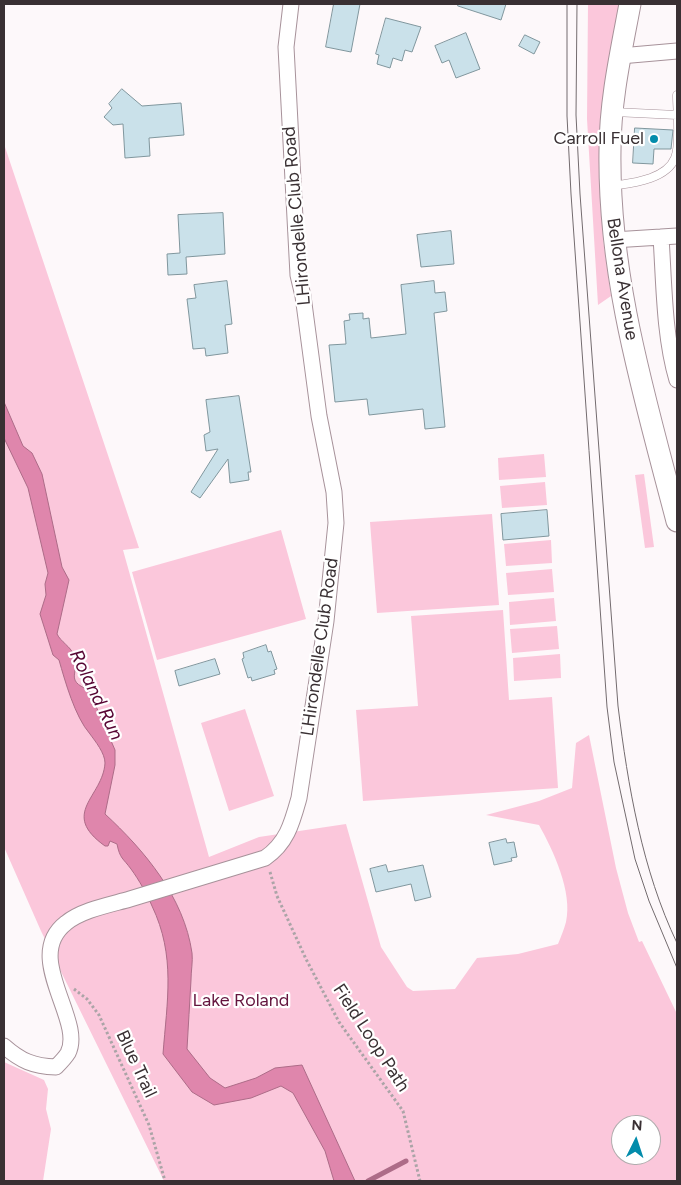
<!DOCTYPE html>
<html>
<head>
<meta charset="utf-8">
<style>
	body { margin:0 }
	#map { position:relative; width:681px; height:1185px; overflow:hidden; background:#fdf8fa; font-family:Figtree,sans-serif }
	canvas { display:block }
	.frame { position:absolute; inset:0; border:5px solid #393033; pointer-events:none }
	.north { position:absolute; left:611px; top:1115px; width:50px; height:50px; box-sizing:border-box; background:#fff; border:1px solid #b0acad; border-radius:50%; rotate:4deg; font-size:14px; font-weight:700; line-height:20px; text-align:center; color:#393033 }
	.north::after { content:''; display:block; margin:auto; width:18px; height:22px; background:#038cab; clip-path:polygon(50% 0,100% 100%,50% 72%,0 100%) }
</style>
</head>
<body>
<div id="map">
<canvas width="681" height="1185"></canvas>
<div class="frame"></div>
<div class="north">N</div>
</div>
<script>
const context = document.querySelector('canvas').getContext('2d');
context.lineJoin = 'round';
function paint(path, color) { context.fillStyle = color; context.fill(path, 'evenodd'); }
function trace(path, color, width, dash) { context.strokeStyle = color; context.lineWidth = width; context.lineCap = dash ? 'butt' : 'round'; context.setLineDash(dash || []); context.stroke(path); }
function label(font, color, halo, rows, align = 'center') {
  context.font = font + ' Figtree,sans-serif'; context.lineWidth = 4.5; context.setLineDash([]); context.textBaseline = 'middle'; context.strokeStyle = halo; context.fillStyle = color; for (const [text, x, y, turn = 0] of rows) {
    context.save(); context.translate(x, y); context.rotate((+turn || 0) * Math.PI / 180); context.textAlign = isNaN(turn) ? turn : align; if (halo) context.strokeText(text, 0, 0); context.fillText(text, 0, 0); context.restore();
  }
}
paint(new Path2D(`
	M 588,4 L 619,4 L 600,151 L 603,239 L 611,296 L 598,305 L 587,119 Z
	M 4,144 L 139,548 L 123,550 L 209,857 L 259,837 L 346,824 L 381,947 L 407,987 L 413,991 L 455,989 L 477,958 L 518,954 L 558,944 C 561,937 564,929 566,922 C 573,892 553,850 539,825 L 486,815 L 539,801 L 572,788 L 576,743 L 589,735 L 616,868 L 628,913 L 639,942 L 642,941 L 677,1014 L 677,1181 L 164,1181 L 41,931 L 4,847 ZM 621,1125 L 651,1125 L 651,1155 L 621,1155 Z
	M 544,454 L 546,477 L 499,480 L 498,458 Z
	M 644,474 L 654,547 L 645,548 L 635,475 Z
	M 545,482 L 547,505 L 502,508 L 500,486 Z
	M 492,514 L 499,605 L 377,613 L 370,522 Z
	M 281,530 L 306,619 L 157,660 L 132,572 Z
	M 551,540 L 552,563 L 506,566 L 504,544 Z
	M 552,569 L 554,592 L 508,595 L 506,573 Z
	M 554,598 L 556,621 L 510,625 L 509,602 Z
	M 503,610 L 509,700 L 552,697 L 558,788 L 363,801 L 356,710 L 418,706 L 411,616 Z
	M 557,626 L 559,649 L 512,653 L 510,629 Z
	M 560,654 L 561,678 L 514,681 L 513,658 Z
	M 245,709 L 274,796 L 229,811 L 201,723 Z
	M 4,1062 L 44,1080 L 48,1089 L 46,1109 L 51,1129 L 43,1181 L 4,1181 Z`), '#fbc7db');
const water = new Path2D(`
	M 4,402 L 23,446 L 32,453 L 42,474 L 62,567 L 69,580 L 57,634 C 61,642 70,646 74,655 C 81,672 63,680 89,690 L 115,750 L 115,765 L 105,814 C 144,850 184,897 192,953 C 193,961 191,971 191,980 C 190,1003 188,1026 187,1049 L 210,1078 L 225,1088 L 256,1078 L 275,1068 L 302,1065 L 355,1181 L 334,1181 L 325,1151 L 293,1093 L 281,1086 L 251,1098 L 214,1105 L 192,1092 L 163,1054 C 167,1001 176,956 152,906 C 147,894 139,880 131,869 C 123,858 120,859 117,844 L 110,841 L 108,846 L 105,846 C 59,813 103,797 105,763 C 105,753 95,741 90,734 C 75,717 65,681 59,660 L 53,655 L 40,614 L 46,595 L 45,584 L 48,573 L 28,488 L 4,438 Z`);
paint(water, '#df86ac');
trace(water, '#ad6c88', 1);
trace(new Path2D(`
	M 368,1181 L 406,1161`), '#ad6c88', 5);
const building = new Path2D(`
	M 334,4 L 360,4 L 351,52 L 326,47 Z
	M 458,4 L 506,4 L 501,20 L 458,6 Z
	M 386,18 L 421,27 L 412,52 L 405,50 L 402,61 L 393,58 L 390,68 L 377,64 L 379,55 L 376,54 Z
	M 466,33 L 480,69 L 456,78 L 449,60 L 442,63 L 435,46 Z
	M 525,35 L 540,42 L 534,54 L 519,46 Z
	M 122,89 L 142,106 L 181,103 L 184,135 L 149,138 L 150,156 L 125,158 L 123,124 L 113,125 L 104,117 L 112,108 L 109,104 Z
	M 635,128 L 673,130 L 671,149 L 654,149 L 653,164 L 633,163 Z
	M 223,213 L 225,254 L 186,257 L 187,274 L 168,275 L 167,254 L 180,253 L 178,215 Z
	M 451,231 L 454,264 L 421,267 L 417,235 Z
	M 227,281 L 232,324 L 225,325 L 228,353 L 206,356 L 205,348 L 193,349 L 187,299 L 196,298 L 194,285 Z
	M 434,281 L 435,293 L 445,292 L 447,311 L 434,313 L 445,427 L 425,429 L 423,409 L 369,415 L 367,399 L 335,402 L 329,345 L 346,344 L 344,321 L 350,320 L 349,314 L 363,313 L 363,319 L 369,318 L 371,338 L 406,334 L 401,285 Z
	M 239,396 L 251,472 L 248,472 L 249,480 L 230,483 L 228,459 L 200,498 L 191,492 L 218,449 L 206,451 L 204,435 L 210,432 L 206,400 Z
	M 547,510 L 549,536 L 503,540 L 501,514 Z
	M 266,645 L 268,652 L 271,651 L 277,669 L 274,670 L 275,674 L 252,681 L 251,677 L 248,678 L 242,659 L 244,658 L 243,653 Z
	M 215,659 L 220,674 L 179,686 L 175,671 Z
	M 506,839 L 507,843 L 514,842 L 517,857 L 511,858 L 512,861 L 494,865 L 489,843 Z
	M 386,865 L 388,872 L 423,865 L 431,897 L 415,901 L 411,884 L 376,892 L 370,869 Z`);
paint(building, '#cae1ea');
trace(building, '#80969d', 1);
const service = new Path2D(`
	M 614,112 L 677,115
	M 612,186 C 631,183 666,180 675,158 C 681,144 677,111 677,95`);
const minor = new Path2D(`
	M 620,56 L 677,51
	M 661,237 C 664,282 664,337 677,380
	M 613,240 L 677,236
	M 4,1046 C 21,1061 33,1066 56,1067 C 60,1063 65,1058 68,1053 C 85,1020 22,957 66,923 C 82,910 109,905 130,899 C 175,885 220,872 265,858 C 287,843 292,823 299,798 L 326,621 L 336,523 L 334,492 L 319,416 L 303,296 L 298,275 L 286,47 L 291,4`);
const secondary = new Path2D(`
	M 630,4 C 621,52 610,101 610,150 C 608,278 645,398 677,521`);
trace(service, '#a7929a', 9);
trace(minor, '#a7929a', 17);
trace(secondary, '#a7929a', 23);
trace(new Path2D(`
	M 270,872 L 277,896 L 306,959 L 339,1022 L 403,1111 L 420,1181
	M 74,989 L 87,999 L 99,1015 L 149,1125 L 165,1181`), '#aba4a7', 3, [2.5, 2.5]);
trace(service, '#fff', 8);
trace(minor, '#fff', 15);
trace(secondary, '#fff', 21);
trace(new Path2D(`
	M 567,4 L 567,116 L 571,194 L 607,707 L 614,762 L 635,859 L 649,901 L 677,968
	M 577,4 L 576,115 L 580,194 L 618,706 C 628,786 642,870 677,943`), '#736b6e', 1);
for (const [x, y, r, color] of [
	[654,139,5,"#038cab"]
]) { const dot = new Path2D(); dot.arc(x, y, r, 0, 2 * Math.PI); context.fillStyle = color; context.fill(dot); trace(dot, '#fff', 2); }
label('18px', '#393033', '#fff', [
	["Carroll Fuel",644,139]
], 'right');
label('18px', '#393033', '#fff', [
	["LHirondelle Club Road",297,216,-95],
	["Bellona Avenue",622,279,81],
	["LHirondelle Club Road",320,647,-82],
	["Field Loop Path",371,1038,57],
	["Blue Trail",136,1064,65]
]);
label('18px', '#64153e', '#fff', [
	["Lake Roland",241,1001]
]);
label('italic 19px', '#560533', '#fff', [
	["Roland Run",96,695,64]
]);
</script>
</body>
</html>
